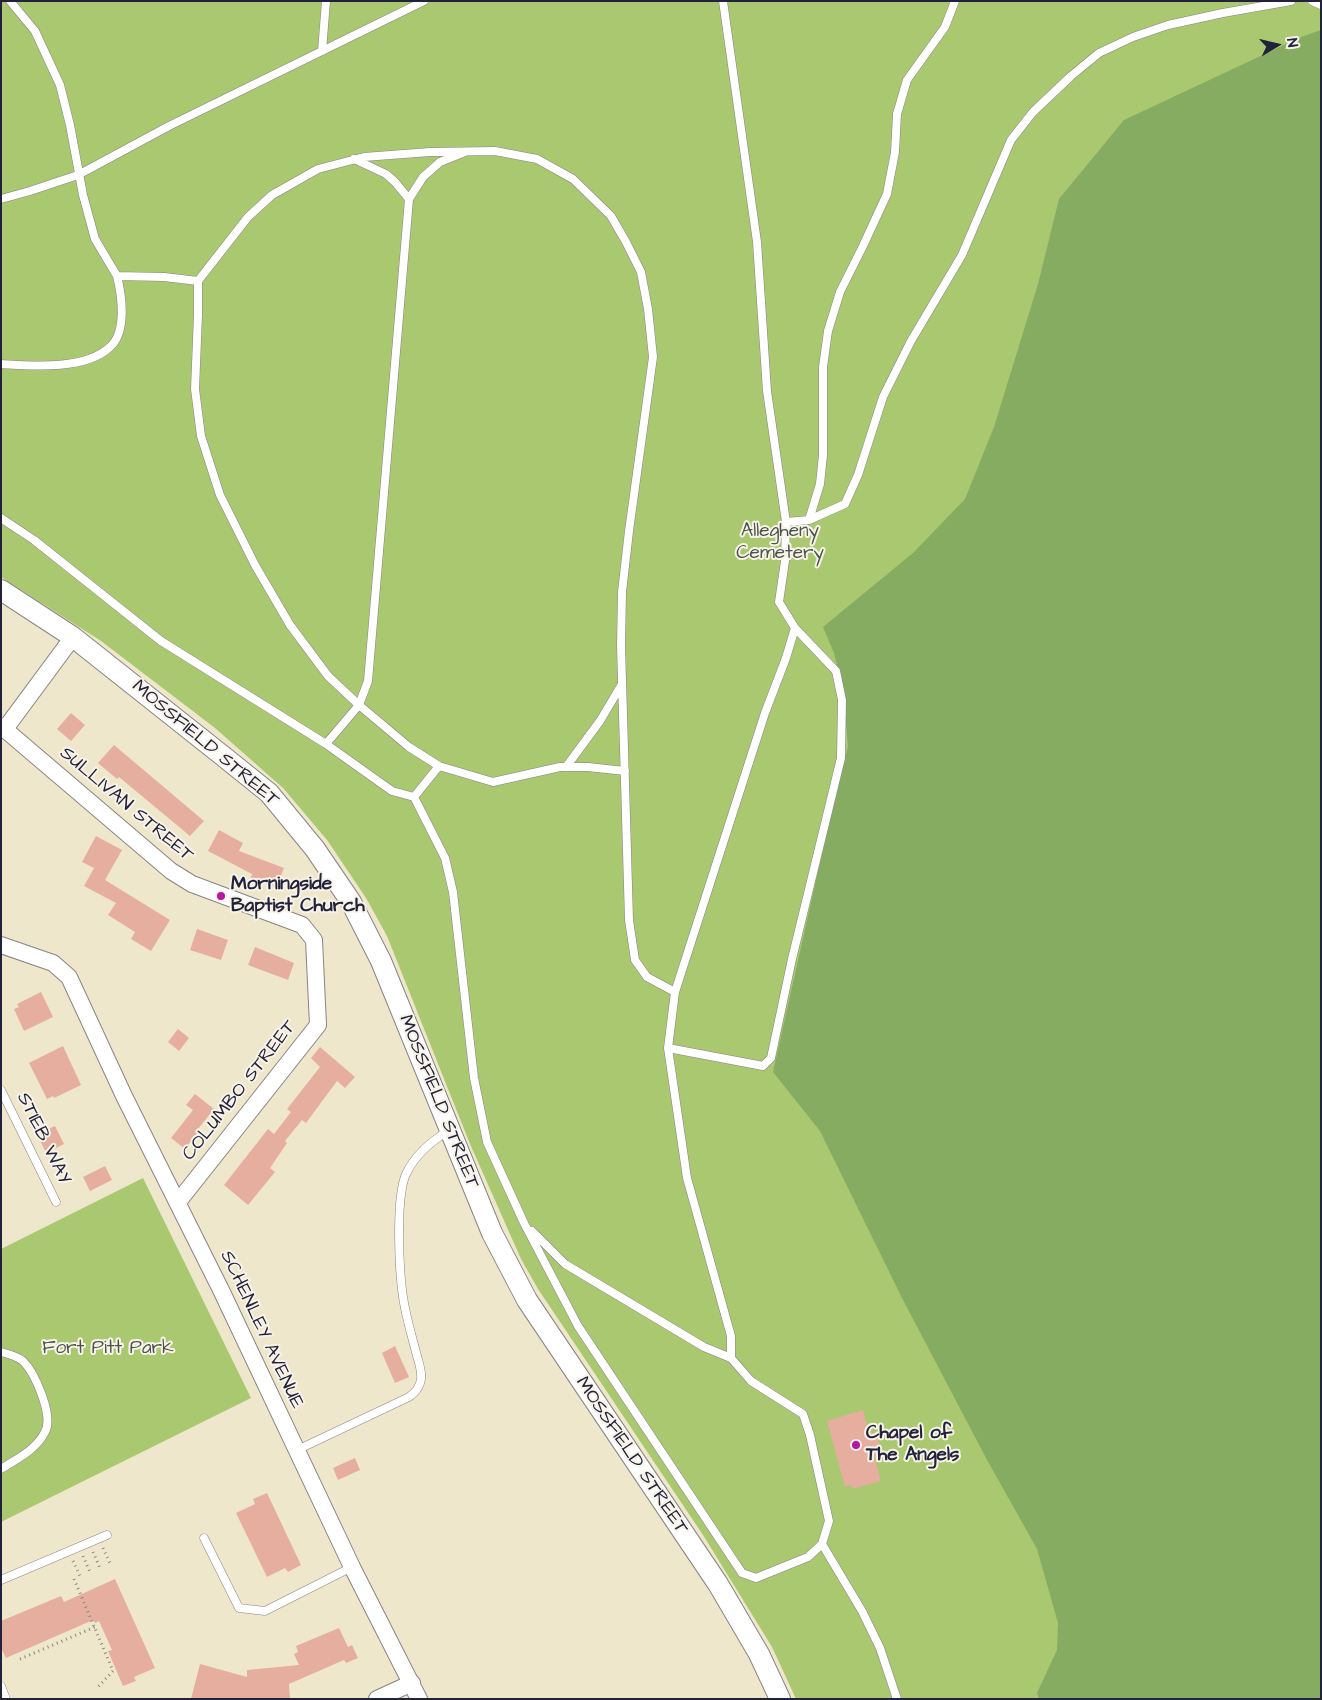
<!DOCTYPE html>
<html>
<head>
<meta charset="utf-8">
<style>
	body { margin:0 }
	#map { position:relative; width:1322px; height:1700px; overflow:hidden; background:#efe7cc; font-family:"Architects Daughter",sans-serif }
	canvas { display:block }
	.frame { position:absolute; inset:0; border:2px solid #22223b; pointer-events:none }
	.north { position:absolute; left:1252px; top:20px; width:50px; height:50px; -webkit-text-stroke:4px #f7f3e8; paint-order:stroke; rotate:81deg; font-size:14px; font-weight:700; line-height:20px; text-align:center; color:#22223b }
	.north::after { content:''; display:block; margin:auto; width:18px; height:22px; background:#22223b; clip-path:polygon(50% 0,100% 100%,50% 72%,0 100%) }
</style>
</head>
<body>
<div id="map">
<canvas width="1322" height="1700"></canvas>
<div class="frame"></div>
<div class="north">N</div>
</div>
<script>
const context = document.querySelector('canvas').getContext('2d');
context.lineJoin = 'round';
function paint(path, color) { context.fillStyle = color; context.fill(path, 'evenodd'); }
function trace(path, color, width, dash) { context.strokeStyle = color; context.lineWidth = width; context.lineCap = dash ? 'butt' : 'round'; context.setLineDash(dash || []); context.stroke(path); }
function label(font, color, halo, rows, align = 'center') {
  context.font = font + ' "Architects Daughter",sans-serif'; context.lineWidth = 4; context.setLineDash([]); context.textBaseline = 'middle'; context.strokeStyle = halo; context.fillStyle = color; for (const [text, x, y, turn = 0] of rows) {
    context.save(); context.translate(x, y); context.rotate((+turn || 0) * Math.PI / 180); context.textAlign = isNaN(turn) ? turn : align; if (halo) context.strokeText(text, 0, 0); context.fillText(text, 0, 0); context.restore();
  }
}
paint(new Path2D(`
	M 1,1 L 1321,1 L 1321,1699 L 796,1699 L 772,1647 L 703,1535 L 538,1289 L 521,1259 L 470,1144 L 387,936 L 366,898 L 327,840 L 283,788 L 215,728 L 101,641 L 1,577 Z
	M 143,1178 L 251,1398 L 1,1522 L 1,1249 Z`), '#a9c870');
paint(new Path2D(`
	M 1321,30 L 1321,1699 L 1039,1699 L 1037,1693 L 1057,1650 L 1058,1623 L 1037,1549 L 986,1458 L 902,1298 L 820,1131 L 773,1072 L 834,800 L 848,747 L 843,690 L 834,653 L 823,627 L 913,553 L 965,499 L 994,427 L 1038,284 L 1059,199 L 1124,120 L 1301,37 Z`), '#86ac62');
paint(new Path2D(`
	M 71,713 L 85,725 L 71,741 L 57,729 Z
	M 114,745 L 204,821 L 190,836 L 119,777 L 117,779 L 98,763 Z
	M 219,830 L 243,843 L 239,851 L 284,868 L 276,888 L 251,878 L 252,874 L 208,851 Z
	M 96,836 L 122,850 L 105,880 L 170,920 L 151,951 L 131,939 L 135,932 L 108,915 L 116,903 L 84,886 L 94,868 L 82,862 Z
	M 197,929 L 228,940 L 221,960 L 190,950 Z
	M 255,947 L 294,963 L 288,980 L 248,965 Z
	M 41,992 L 53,1017 L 24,1031 L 14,1009 L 19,1007 L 17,1004 Z
	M 178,1029 L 189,1038 L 179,1051 L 168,1042 Z
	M 63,1046 L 81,1085 L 54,1098 L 53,1096 L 47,1099 L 29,1063 Z
	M 320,1047 L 355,1077 L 345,1088 L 337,1081 L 306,1123 L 302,1120 L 285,1141 L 287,1143 L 270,1168 L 275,1172 L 248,1205 L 224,1185 L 268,1129 L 274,1134 L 291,1112 L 287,1109 L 320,1067 L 311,1058 Z
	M 195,1094 L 214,1109 L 198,1129 L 200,1130 L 185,1149 L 171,1138 L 193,1110 L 186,1105 Z
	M 55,1126 L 64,1144 L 46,1153 L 37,1134 Z
	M 105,1166 L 112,1180 L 90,1191 L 83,1177 Z
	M 395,1346 L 409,1377 L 395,1383 L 382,1353 Z
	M 863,1410 L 869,1434 L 876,1432 L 882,1456 L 875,1458 L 881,1481 L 852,1489 L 851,1485 L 845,1487 L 827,1421 Z
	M 355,1458 L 360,1470 L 338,1480 L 333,1468 Z
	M 267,1493 L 301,1565 L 288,1572 L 285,1568 L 267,1577 L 236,1513 L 255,1504 L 253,1499 Z
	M 115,1579 L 155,1668 L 134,1677 L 136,1681 L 123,1686 L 108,1651 L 112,1650 L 99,1621 L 95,1623 L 93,1620 L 6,1658 L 1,1648 L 1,1621 L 61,1596 L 64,1602 Z
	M 339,1628 L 348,1647 L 352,1645 L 358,1658 L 346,1663 L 344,1660 L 289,1684 L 290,1699 L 191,1699 L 200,1664 L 247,1677 L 247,1670 L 299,1665 L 294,1654 L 298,1652 L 296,1646 Z`), '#e6ae9f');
const service = new Path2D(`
	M 10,1 L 35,31 L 60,85 L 70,125 L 83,195 L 95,239 L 117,276 L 164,277 L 198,281
	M 1312,1 L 1321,5
	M 322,51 L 326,1
	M 465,152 L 440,162 L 423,177 L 409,199 L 368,681 L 359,705 L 326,744 L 392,791 L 414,797 L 445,858 L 453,892 L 474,1078 L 487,1142 L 524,1223 L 578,1326 L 742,1573 L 756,1578 L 808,1557 L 822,1544 L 829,1521 L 810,1435 L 803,1414 L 751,1381 L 731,1358 L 731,1336 L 687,1178 L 668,1048 L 675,992 L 765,713 L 786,658 L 795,628 L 779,602 L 785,561 L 786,522 L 767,391 L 757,242 L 723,1
	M 354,159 L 386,174 L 395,182 L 409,199
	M 1,199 L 30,191 L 78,175 L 169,126 L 424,1
	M 1,364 C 33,366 86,370 110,347 C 127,332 122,296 117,276
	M 1,518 L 34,540 L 161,641 L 326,744
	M 809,520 L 820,484 L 823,455 L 823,367 L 828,331 L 840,292 L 863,246 L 887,194 L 895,152 L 897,114 L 907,80 L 945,27 L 955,1
	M 786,522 L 809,520 L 845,504 L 858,475 L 883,397 L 911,341 L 962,255 L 1011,140 L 1033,112 L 1071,76 L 1099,53 L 1133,37 L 1168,25 L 1223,13 L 1291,1
	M 566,767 L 600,721 L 622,684
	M 625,771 L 588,767 L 560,767 L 493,782 L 439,766 L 409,747 L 359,705 L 328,676 L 290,625 L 255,565 L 220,495 L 201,436 L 195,389 L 198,315 L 198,281 L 248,217 L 272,195 L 318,169 L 364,157 L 430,152 L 495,151 L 537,159 L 573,179 L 611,216 L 626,242 L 641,272 L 648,309 L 653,357 L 629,531 L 622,592 L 621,646 L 629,920 L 635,960 L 647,977 L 675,992
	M 414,797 L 439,766
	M 668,1048 L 763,1066 L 771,1058 L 792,959 L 841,758 L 842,700 L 836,671 L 795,628
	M 1,1090 L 56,1202
	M 532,1231 L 565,1264 L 704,1347 L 731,1358
	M 1,1352 C 8,1354 17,1356 23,1361 C 35,1373 54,1416 45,1432 C 36,1450 18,1458 1,1469
	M 297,1450 L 409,1397 C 415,1393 420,1387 421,1379 C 422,1371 419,1363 417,1356 C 413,1340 408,1324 405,1308 C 399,1280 395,1199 406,1174 C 415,1155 430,1142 448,1131
	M 204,1538 L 239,1608 L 265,1611 L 352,1567
	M 822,1544 L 862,1611 L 880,1648 L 897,1699
	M 1,1580 L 107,1535
	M 1,1686 L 6,1699`);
const minor = new Path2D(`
	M 1,726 L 171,871 L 192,884 L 302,925 L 314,940 L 318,1025 L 178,1202
	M 5,729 L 73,637
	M 1,945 L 53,963 L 69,977 L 124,1096 L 221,1290 L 352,1567 L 419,1699
	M 377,1699 L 412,1683`);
const tertiary = new Path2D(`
	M 1,590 L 73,637 L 223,756 L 269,793 L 315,849 L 351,902 L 381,961 L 492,1233 L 527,1300 L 718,1584 L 759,1654 L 780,1699`);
trace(service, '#888484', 9);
trace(minor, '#888484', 18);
trace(tertiary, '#888484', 22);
trace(new Path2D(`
	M 103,1548 L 110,1563
	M 93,1552 L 100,1568
	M 83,1556 L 90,1572
	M 73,1561 L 80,1576
	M 74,1579 L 113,1671 L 96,1689
	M 20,1659 L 95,1627`), '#888484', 3, [1, 4]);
trace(service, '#fff', 8);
trace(minor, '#fff', 16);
trace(tertiary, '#fff', 20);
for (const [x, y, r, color] of [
	[221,896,5,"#b5179e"],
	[856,1445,5,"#b5179e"]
]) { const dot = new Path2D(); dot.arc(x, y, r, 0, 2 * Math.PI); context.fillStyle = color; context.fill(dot); trace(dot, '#f7f3e8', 2); }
label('19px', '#4a544b', '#f7f3e8', [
	["Allegheny",780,532],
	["Cemetery",780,554],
	["Fort Pitt Park",108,1349]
]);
label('19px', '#22223b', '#f7f3e8', [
	["MOSSFIELD STREET",205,744,40],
	["SULLIVAN STREET",126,805,40],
	["COLUMBO STREET",240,1091,-52],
	["MOSSFIELD STREET",438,1102,68],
	["STIEB WAY",43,1139,64],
	["SCHENLEY AVENUE",261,1330,65],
	["MOSSFIELD STREET",631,1456,56]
]);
label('bold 19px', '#22223b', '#f7f3e8', [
	["Morningside",231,885],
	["Baptist Church",231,907],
	["Chapel of",866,1434],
	["The Angels",866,1456]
], 'left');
</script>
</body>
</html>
